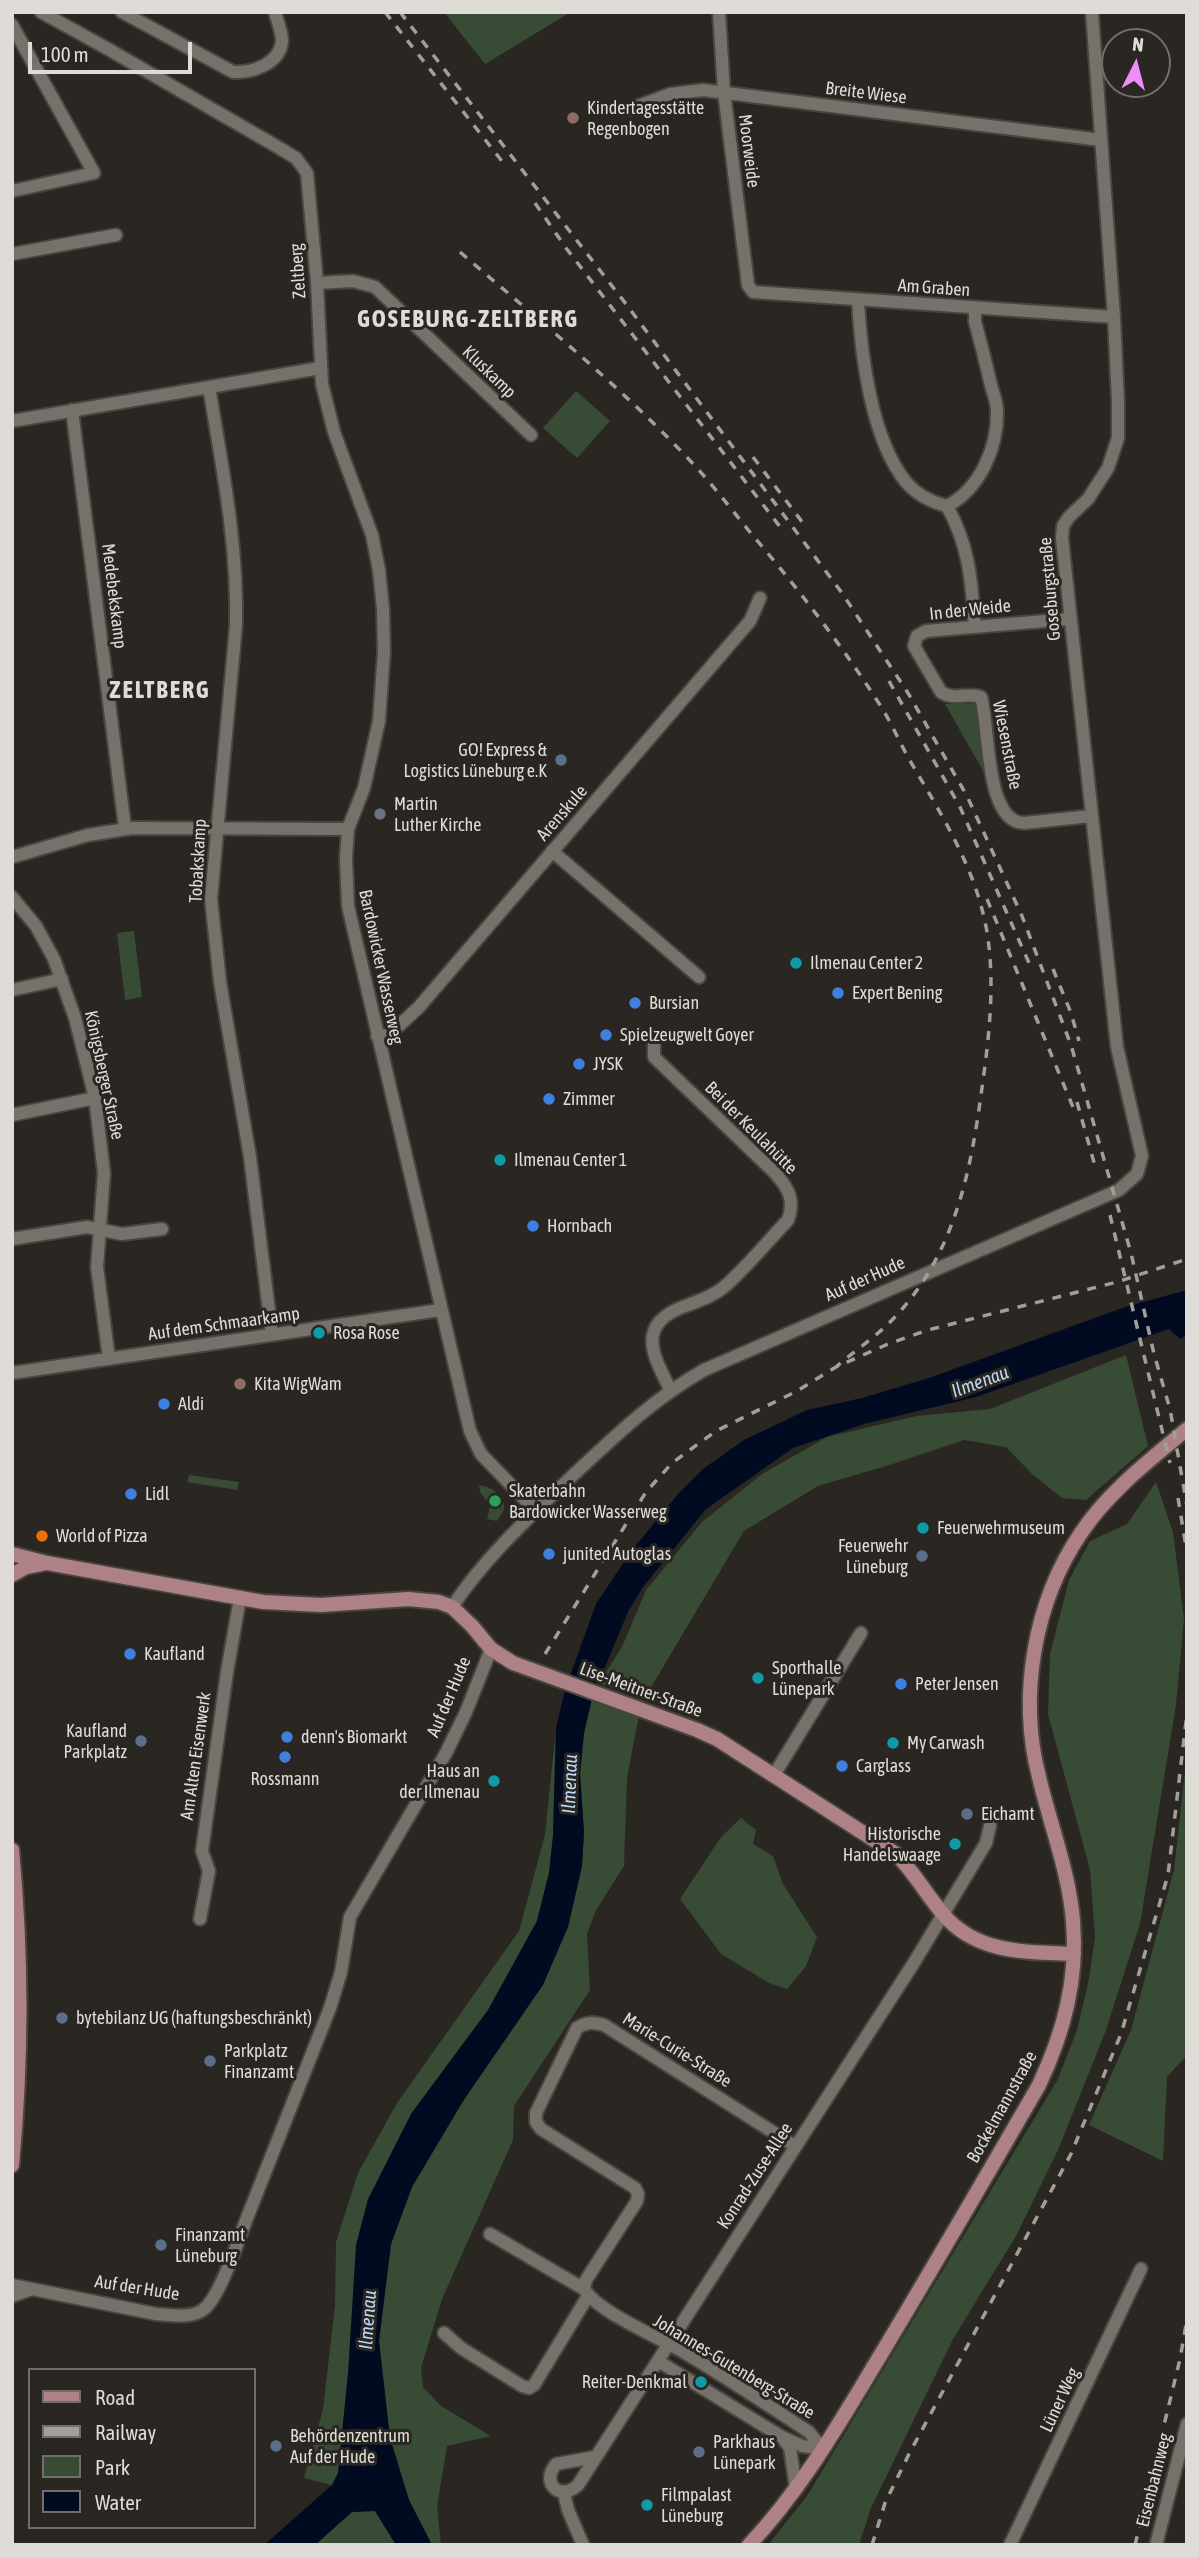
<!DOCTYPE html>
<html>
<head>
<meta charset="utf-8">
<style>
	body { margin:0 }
	#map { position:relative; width:1199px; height:2557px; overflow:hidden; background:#2a2621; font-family:"Asap Condensed",sans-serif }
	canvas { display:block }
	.frame { position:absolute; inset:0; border:14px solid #dfdcd8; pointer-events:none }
	.legend { position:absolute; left:28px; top:2368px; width:228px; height:161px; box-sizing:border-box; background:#2a2621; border:2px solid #726f6a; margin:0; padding:9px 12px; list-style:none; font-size:21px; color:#dfdcd8 }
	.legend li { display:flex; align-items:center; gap:14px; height:35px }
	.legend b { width:35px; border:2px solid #726f6a }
	.north { position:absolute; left:1101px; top:28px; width:70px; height:70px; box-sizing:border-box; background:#2a2621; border:2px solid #726f6a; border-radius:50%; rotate:6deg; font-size:19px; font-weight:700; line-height:28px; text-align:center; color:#dfdcd8 }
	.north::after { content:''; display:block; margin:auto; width:24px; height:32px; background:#ee8cf9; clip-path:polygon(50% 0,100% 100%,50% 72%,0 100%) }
	.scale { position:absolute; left:28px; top:42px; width:164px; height:32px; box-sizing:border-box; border:4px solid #dfdcd8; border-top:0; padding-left:9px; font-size:21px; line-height:24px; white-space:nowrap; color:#dfdcd8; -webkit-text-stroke:5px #2a2621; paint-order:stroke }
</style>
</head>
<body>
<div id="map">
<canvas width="1199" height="2557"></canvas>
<div class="frame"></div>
<ul class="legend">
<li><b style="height:9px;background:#ae8186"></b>Road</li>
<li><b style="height:9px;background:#a29e9a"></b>Railway</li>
<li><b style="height:19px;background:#384b35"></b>Park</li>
<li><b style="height:19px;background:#000b22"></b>Water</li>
</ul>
<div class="north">N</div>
<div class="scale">100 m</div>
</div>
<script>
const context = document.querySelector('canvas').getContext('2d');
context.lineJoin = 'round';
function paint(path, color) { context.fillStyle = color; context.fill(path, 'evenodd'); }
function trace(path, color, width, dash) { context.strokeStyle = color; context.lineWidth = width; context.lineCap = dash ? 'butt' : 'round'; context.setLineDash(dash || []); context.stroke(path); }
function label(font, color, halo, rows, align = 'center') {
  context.font = font + ' "Asap Condensed",sans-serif'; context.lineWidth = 6; context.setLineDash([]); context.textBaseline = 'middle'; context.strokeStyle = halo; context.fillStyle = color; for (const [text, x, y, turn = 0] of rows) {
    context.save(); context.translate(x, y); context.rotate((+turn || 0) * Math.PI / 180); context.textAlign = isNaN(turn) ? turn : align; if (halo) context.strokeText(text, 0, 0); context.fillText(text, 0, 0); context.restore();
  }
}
paint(new Path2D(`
	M 444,12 L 571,12 L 485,64 Z
	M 576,391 L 610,421 L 577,458 L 543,428 Z
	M 945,704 L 975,704 L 986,776 Z
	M 134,931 L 142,997 L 125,1000 L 117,933 Z
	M 1126,1355 L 1148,1446 L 1086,1500 L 1062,1498 L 1032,1474 L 1006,1447 L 964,1440 L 896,1463 L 818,1486 L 744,1531 L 644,1699 L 599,1683 L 622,1647 L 646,1590 L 702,1522 L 762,1474 L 827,1437 L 916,1416 L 990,1409 Z
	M 189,1475 L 239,1482 L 237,1490 L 187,1482 Z
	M 1156,1482 L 1173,1532 L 1184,1619 L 1176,1705 L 1140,1924 L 1105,2033 L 1058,2150 L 1016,2236 L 953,2339 L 871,2508 L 859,2545 L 768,2545 L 807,2496 L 1058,2079 L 1077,2030 L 1089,1979 L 1095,1937 L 1090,1870 L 1048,1714 L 1050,1654 L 1069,1580 L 1090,1541 L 1127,1524 Z
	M 479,1485 C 492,1487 505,1495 504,1510 L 497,1521 L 487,1519 L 490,1506 L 480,1492 Z
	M 592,1699 L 639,1715 L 627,1778 L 624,1866 L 596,1910 L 587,1934 L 590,1990 L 514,2106 L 513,2140 L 442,2299 L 421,2368 L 423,2387 L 441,2406 L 491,2436 L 447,2446 L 437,2506 L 441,2545 L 432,2545 L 409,2500 L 390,2438 L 379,2341 L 391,2244 L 412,2187 L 568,1927 L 582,1866 L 584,1832 L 580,1774 L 584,1733 Z
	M 556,1728 L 553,1836 L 549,1873 L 537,1921 L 488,2010 L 411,2114 L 348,2374 L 338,2473 L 332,2485 L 304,2478 L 323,2409 L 335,2305 L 336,2242 L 358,2173 L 397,2103 L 519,1931 L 545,1835 Z
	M 1187,1753 L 1187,2055 L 1167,2077 L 1163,2161 L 1089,2125 L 1131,2030 L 1174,1870 Z
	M 741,1818 L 756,1830 L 753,1844 L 773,1856 L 783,1884 L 817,1937 L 806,1966 L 787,1989 L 769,1983 L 721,1954 L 680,1899 L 721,1837 Z
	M 375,2511 L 396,2545 L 315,2545 L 352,2512 Z`), '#384b35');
paint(new Path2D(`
	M 1187,1290 L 1187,1335 L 1180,1339 L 1169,1329 L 976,1397 L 864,1424 L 793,1448 L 706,1509 L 643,1587 L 628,1612 L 592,1698 L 584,1733 L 580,1774 L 584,1832 L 582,1866 L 568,1927 L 543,1985 L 461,2104 L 412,2187 L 391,2244 L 379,2341 L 390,2438 L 409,2500 L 432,2545 L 396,2545 L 375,2511 L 352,2512 L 315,2545 L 264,2545 L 332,2485 L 338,2473 L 348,2374 L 356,2245 L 368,2199 L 411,2114 L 488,2010 L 537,1921 L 549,1873 L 553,1836 L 556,1728 L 565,1690 L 596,1604 L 629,1554 L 677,1495 L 703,1469 L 744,1440 L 807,1410 L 862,1398 L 932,1377 L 1125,1307 Z`), '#000b22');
const minor = new Path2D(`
	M 41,12 L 108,49 L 276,146 L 296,158 L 307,173 L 317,283 L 322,384 L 334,432 L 372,535 L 379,570 L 383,609 L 384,652 L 379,721 L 364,788 L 348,829 L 346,858 L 348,906 L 470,1431 L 481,1454 L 536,1511
	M 122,12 L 233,72 C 252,73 280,64 282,41 C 282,31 277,21 275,12
	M 719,12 L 724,92 L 748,285 L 753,292 L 1114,317
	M 12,25 L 94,173 L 12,191
	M 630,109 L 670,94 L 703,90 L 1101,140
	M 12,254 L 116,235
	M 317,283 L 353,281 L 375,287 L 531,435
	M 858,301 C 861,354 871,439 906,482 C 917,495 931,502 947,506 C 970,548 971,580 975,627
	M 209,387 C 222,466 238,545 236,625 L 211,899 L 220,982 L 250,1157 L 272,1335
	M 72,410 L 125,828
	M 12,421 L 320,368
	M 947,506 C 980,489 998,447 997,411 C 997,402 993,393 991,385 C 986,364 981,343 975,322 L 975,308
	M 1069,619 L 926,631 L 917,636 L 914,646 L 941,692 C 954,701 968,692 981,697 C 990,725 984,822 1024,823 L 1091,816
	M 552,851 L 699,977
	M 12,857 L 88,835 L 133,828 L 348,829
	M 12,897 L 36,926 L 54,959 L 75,1018 L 95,1098 L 104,1173 L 97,1267 L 109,1359
	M 12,990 L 62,979
	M 377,1036 L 389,1035 L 419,1007 L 750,621 L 760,598
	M 654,1044 L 654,1057 L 776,1174 C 789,1189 795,1201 788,1220 C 767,1242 747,1267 724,1287 C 712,1297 698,1301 685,1306 C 636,1324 652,1354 670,1389
	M 12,1115 L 95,1098
	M 12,1239 L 87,1227 L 122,1234 L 162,1229
	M 12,1373 L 440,1310
	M 452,1607 C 484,1559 525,1521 567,1481 C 612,1439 650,1401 704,1370 L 1119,1190 L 1137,1174 L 1142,1156 L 1117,1047 L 1062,538 L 1063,526 L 1069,517 L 1088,499 L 1108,468 L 1118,438 L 1118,402 L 1114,317 L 1092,12
	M 774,1775 L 861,1633
	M 200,1919 L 209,1871 L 202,1851 L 227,1672 L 240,1598
	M 490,2234 L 584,2289 C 599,2313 659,2337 685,2353 C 727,2378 768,2405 809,2432 L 823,2449
	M 12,2285 L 156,2314 C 170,2315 192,2319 204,2309 C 220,2297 239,2238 247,2218 C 275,2148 303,2078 330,2008 L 341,1972 L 350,1917 L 446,1753 L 466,1712 L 491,1649
	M 584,2289 L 586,2280 L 637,2201 L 638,2194 L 635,2188 L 541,2129 L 536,2122 L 536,2113 L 577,2028 C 586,2022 593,2022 604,2025 L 795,2146
	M 12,2296 L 32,2289
	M 444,2333 L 461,2348 L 522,2386 L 529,2388 L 534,2385 L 588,2296
	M 658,2361 L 782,2437 L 802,2446 L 823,2449
	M 782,2437 L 790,2448 L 796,2489
	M 595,2457 L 556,2464 C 540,2483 560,2502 578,2485 L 915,1961 L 986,1843 L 990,1826
	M 564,2493 L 568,2510 L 583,2545
	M 1010,2545 L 1141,2269
	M 1156,2545 L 1187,2424`);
const major = new Path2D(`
	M 12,1554 L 47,1563 L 263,1602 L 321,1605 L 408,1599 L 439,1602 L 452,1607 L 472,1626 L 491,1649 L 513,1663 L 697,1730 L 717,1739 L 896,1854 C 914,1872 926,1894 943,1914 C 976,1954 1027,1952 1074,1954
	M 12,1575 L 26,1567 L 42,1564
	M 12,1850 C 22,1956 22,2060 12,2165
	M 749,2545 C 802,2489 840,2422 880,2356 C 934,2266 987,2175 1039,2085 C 1064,2032 1078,1979 1073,1921 C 1069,1872 1050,1824 1039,1777 C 1018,1696 1034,1602 1081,1533 C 1108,1492 1150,1460 1187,1429`);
trace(minor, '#484440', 16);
trace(major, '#484440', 18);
trace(minor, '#76716b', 12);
trace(major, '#ae8186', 14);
trace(new Path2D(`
	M 385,12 L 505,165
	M 400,12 L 626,304 L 842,593 L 908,693 L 967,796 L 1022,916 L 1071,1045 L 1131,1253 L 1154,1354 L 1170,1409 L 1187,1506
	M 535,203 L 566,248 L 784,532
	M 460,252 C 541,322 624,389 697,468 C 715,488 732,510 749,531 C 796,586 841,644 880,705 C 891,722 899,741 909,759 C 941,814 976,868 987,932 C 996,988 988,1046 980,1102 C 969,1181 951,1259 893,1319 C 876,1337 854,1351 836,1367
	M 753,457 L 806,527
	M 889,681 L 960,807 L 1029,963
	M 987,899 L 1075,1112
	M 1053,969 L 1071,1013 L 1079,1041
	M 1077,1102 L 1095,1166
	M 1110,1215 L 1170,1463
	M 1178,1498 L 1187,1553
	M 545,1654 L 646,1492 L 672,1463 L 716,1431 L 797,1391 L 836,1367 L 888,1344 L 928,1330 L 1117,1282 L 1187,1259
	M 872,2545 L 885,2503 L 909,2454 L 1071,2154 L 1121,2034 L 1168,1875 L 1187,1713
	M 1135,2545 L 1180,2359 L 1187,2319`), '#a29e9a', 3.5, [9, 9]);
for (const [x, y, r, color] of [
	[573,118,7,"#8d6e63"],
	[561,760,7,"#5c6f8a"],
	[380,814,7,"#6b7280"],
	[796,963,7,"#0f9aa8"],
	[838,993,7,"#3f7fe0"],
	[635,1003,7,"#3f7fe0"],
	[606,1035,7,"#3f7fe0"],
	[579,1064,7,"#3f7fe0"],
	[549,1099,7,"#3f7fe0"],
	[500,1160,7,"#0f9aa8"],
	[533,1226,7,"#3f7fe0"],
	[319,1333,7,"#0f9aa8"],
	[240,1384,7,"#8d6e63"],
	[164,1404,7,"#3f7fe0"],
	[131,1494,7,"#3f7fe0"],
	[495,1501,7,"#2e9e5b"],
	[923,1528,7,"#0f9aa8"],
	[42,1536,7,"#e8710a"],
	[549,1554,7,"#3f7fe0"],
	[922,1556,7,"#5c6f8a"],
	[130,1654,7,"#3f7fe0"],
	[758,1678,7,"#0f9aa8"],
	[901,1684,7,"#3f7fe0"],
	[287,1737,7,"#3f7fe0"],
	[141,1741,7,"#5c6f8a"],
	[893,1743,7,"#0f9aa8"],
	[285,1757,7,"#3f7fe0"],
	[842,1766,7,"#3f7fe0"],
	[494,1781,7,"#0f9aa8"],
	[967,1814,7,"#5c6f8a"],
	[955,1844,7,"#0f9aa8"],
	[62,2018,7,"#5c6f8a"],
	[210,2061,7,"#5c6f8a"],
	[161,2245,7,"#5c6f8a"],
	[701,2382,7,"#0f9aa8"],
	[276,2446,7,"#5c6f8a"],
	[699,2452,7,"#5c6f8a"],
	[647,2505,7,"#0f9aa8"]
]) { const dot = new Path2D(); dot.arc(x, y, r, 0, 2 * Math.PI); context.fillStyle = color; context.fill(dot); trace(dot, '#2a2621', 2.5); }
label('18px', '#dfdcd8', '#2a2621', [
	["Breite Wiese",866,93,7],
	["Moorweide",749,151,83],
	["Zeltberg",298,271,-94],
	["Am Graben",934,288,4],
	["Kluskamp",489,372,44],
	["Goseburgstraße",1050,589,-95],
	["Medebekskamp",114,596,83],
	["In der Weide",970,610,-6],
	["Wiesenstraße",1007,745,79],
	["Arenskule",562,813,-49],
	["Tobakskamp",198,861,-87],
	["Bardowicker Wasserweg",381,967,78],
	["Königsberger Straße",104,1075,78],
	["Bei der Keulahütte",751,1128,45],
	["Auf der Hude",865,1279,-24],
	["Auf dem Schmaarkamp",224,1324,-8],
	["Lise-Meitner-Straße",641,1690,20],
	["Auf der Hude",449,1697,-67],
	["Am Alten Eisenwerk",196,1756,-82],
	["Marie-Curie-Straße",677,2050,32],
	["Bockelmannstraße",1002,2107,-61],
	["Konrad-Zuse-Allee",755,2176,-57],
	["Auf der Hude",137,2288,9],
	["Johannes-Gutenberg-Straße",734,2367,31],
	["Lüner Weg",1060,2400,-65],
	["Eisenbahnweg",1154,2480,-76]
]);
label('18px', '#dfdcd8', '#2a2621', [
	["Kindertagesstätte",587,108],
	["Regenbogen",587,129],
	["GO! Express &",547,750,"right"],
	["Logistics Lüneburg e.K",547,771,"right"],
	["Martin",394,804],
	["Luther Kirche",394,825],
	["Ilmenau Center 2",810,963],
	["Expert Bening",852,993],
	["Bursian",649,1003],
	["Spielzeugwelt Goyer",620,1035],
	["JYSK",593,1064],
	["Zimmer",563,1099],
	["Ilmenau Center 1",514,1160],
	["Hornbach",547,1226],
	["Rosa Rose",333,1333],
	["Kita WigWam",254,1384],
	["Aldi",178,1404],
	["Skaterbahn",509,1491],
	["Bardowicker Wasserweg",509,1512],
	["Lidl",145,1494],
	["Feuerwehrmuseum",937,1528],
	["World of Pizza",56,1536],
	["Feuerwehr",908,1546,"right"],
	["Lüneburg",908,1567,"right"],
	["junited Autoglas",563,1554],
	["Kaufland",144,1654],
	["Sporthalle",772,1668],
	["Lünepark",772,1689],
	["Peter Jensen",915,1684],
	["Kaufland",127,1731,"right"],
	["Parkplatz",127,1752,"right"],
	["denn's Biomarkt",301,1737],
	["My Carwash",907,1743],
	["Carglass",856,1766],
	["Haus an",480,1771,"right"],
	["der Ilmenau",480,1792,"right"],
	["Rossmann",285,1779,"center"],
	["Eichamt",981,1814],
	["Historische",941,1834,"right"],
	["Handelswaage",941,1855,"right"],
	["bytebilanz UG (haftungsbeschränkt)",76,2018],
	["Parkplatz",224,2051],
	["Finanzamt",224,2072],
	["Finanzamt",175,2235],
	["Lüneburg",175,2256],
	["Reiter-Denkmal",687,2382,"right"],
	["Behördenzentrum",290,2436],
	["Auf der Hude",290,2457],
	["Parkhaus",713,2442],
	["Lünepark",713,2463],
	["Filmpalast",661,2495],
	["Lüneburg",661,2516]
], 'left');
label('italic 19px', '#bed7f5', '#2a2621', [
	["Ilmenau",980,1382,-20],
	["Ilmenau",570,1784,-88],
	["Ilmenau",368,2320,-86]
]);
context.letterSpacing = '2px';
label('bold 24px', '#dfdcd8', '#2a2621', [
	["GOSEBURG-ZELTBERG",468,319],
	["ZELTBERG",160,690]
]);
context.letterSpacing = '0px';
</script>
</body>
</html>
